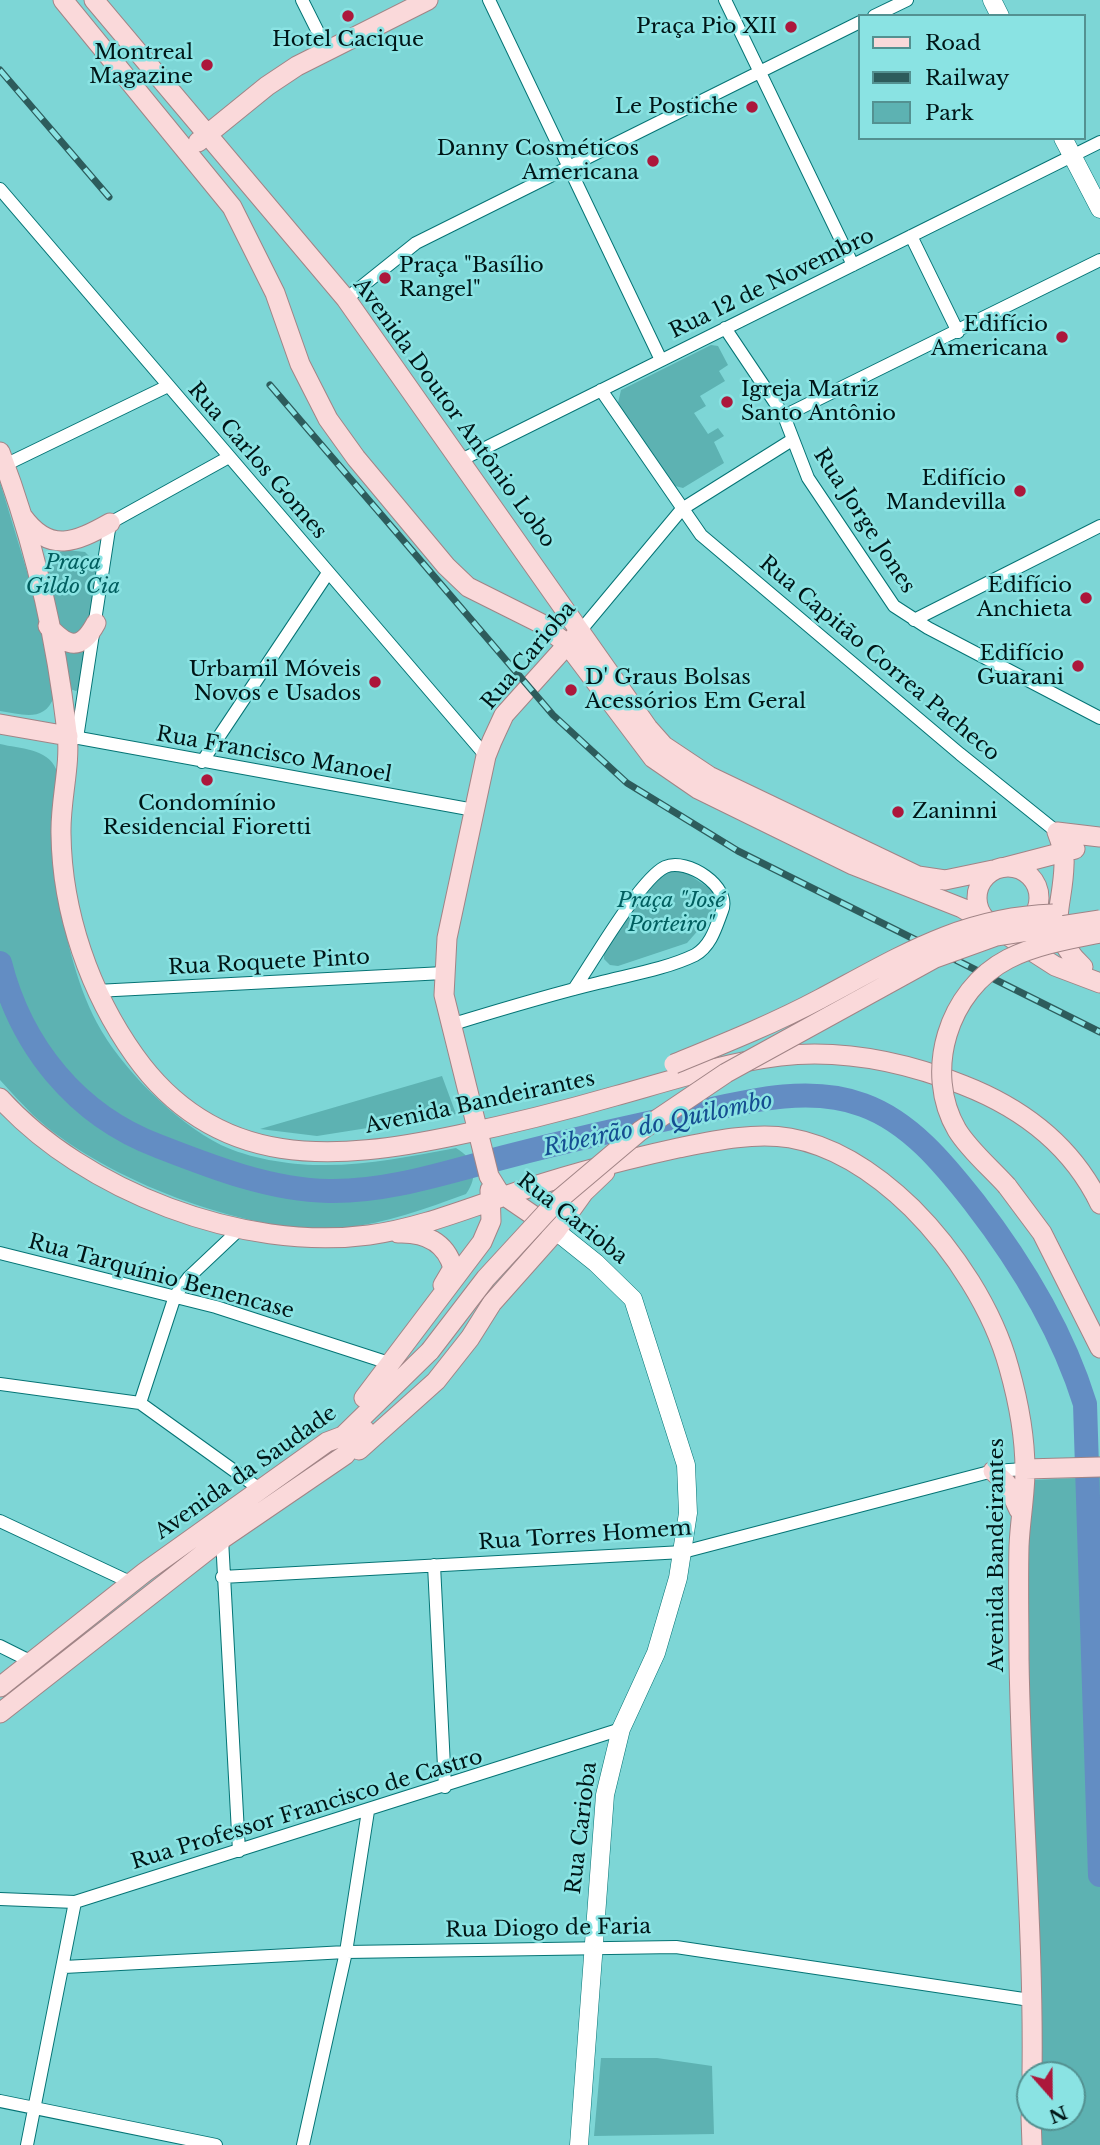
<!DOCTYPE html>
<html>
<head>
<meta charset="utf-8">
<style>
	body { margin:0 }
	#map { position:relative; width:1100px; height:2145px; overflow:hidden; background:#7dd6d6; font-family:"Libre Baskerville",serif }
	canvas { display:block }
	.legend { position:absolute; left:858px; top:14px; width:228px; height:126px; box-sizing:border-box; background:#8ae3e3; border:2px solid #539191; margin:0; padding:9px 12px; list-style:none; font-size:21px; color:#001617 }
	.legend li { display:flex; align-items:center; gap:14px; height:35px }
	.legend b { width:35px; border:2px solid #539191 }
	.north { position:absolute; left:1016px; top:2061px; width:70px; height:70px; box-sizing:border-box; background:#8ae3e3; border:2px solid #539191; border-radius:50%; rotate:159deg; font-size:19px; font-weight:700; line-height:28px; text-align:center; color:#001617 }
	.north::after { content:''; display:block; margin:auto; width:24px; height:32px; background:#ac173b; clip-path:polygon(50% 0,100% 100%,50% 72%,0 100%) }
</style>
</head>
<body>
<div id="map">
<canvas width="1100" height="2145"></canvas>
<ul class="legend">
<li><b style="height:9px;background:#fad9da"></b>Road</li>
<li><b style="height:9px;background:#2d5c5c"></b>Railway</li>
<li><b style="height:19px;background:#5db2b2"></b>Park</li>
</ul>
<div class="north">N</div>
</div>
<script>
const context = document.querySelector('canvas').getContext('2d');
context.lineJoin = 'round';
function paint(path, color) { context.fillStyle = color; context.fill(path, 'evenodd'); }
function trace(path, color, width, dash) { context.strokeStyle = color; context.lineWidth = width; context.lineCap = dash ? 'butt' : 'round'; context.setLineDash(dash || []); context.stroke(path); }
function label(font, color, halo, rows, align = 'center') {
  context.font = font + ' "Libre Baskerville",serif'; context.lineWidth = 5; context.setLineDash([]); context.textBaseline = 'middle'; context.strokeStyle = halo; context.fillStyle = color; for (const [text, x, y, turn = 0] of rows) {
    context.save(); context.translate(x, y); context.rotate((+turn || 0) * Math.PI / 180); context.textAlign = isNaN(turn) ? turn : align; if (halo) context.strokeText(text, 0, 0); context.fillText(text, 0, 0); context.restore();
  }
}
paint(new Path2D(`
	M 711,345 L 718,346 L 728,365 L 719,371 L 725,381 L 700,396 L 706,406 L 694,413 L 708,434 L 718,428 L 724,436 L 714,442 L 724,463 L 683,488 L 675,486 L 618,403 L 621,390 Z
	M 0,482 L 35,598 L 54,697 C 44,723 22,714 0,711 Z
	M 66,550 L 85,552 L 98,565 L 81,688 L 76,691 L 70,689 L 45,567 L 57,553 Z
	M 0,744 C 20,749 47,748 56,769 C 61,808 50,848 57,886 C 65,933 75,981 97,1023 C 121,1068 175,1122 221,1145 C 248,1158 289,1165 319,1165 C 365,1166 411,1156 456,1148 C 475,1159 479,1176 466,1194 C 425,1209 387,1223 343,1228 C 249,1236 102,1179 33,1115 C 22,1104 11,1092 0,1080 Z
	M 669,869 L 682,870 L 712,890 L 716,896 L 715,905 L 701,927 L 687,943 L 618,966 L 610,965 L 604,959 L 604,952 L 658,876 Z
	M 442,1076 L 456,1114 L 317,1136 L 260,1129 Z
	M 1100,1477 L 1100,2145 L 1042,2145 L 1040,2117 L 1072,2117 L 1072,2075 L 1040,2075 L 1028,1655 L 1028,1548 L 1033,1480 Z
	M 601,2058 L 657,2058 L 712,2066 L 714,2134 L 594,2136 Z`), '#5db2b2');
trace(new Path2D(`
	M 0,963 C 21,1046 76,1115 158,1146 C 212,1167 270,1190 329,1191 C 390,1192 450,1171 509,1156 C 570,1140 633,1126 695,1113 C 748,1101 810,1085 863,1105 C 910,1122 944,1164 974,1202 C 1022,1264 1062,1330 1085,1404 L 1100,1875`), '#638dc3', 24);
const street = new Path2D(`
	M 302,0 L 327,50
	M 489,0 L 661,360
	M 725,0 L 853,265
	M 874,16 L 907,0
	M 0,189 L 486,756
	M 911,236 L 958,332
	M 346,299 L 416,243 L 860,22
	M 725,328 L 784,416 L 808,478 L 894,606 L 928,628 L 1100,718
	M 601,390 L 701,535 L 960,754 L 1057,832
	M 784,416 L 1100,260
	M 461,460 L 1100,142
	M 5,465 L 168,386
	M 914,620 L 1100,526
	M 581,630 L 682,509 L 792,440
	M 68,736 L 474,810
	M 77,738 L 110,523 L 229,457
	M 202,762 L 328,573
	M 96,991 L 444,973
	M 450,1025 C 499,1010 548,995 598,983 C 629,975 666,969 695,955 C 711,946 716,927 722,911 C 732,887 687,857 665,867 C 640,879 592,963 574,989
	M 0,1253 L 216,1307 L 392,1364
	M 0,1384 L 140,1403 L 261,1490
	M 140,1403 L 175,1296 L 189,1277 L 242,1227
	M 0,1521 L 132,1583
	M 222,1539 L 239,1851
	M 434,1565 L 445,1787
	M 222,1577 L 683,1552 L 993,1471 L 1025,1469
	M 0,1646 L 32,1662
	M 0,1899 L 75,1902 L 621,1729
	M 64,1967 L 346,1952 L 676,1947 L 1030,2000
	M 0,2101 L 216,2145
	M 27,2145 L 75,1902
	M 303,2145 L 346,1952 L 368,1811`);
const secondary = new Path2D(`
	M 992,0 L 1000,16
	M 1063,138 L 1100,209
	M 556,1231 L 596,1263 L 633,1299 L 686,1465 L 688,1513 L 678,1578 L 656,1653 L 621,1729 L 605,1795 L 579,2145`);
const primary = new Path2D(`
	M 63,0 L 232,207 L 275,293 L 300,364 L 328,419 L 356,458 L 446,566 L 468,587 L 540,623 L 567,644 L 653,758 L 698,789 L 853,865 L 962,908 L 989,924
	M 94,0 L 346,299 L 648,728 L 664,746 L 709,776 L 918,876 L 945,880 L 993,870
	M 198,142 L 267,86 L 297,66 L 428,0
	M 0,452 C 34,541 56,638 67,732 C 71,766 60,800 61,834 C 62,913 90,993 135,1056 C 217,1171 335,1161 458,1135 C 511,1124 563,1111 615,1096 C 669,1081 724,1063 780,1056 C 842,1049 905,1062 963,1085 C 1022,1108 1072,1146 1100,1204
	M 23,517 C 50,554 76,542 110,523
	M 48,626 C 68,648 81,651 96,623
	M 0,724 L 68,736
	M977 898a31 31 0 1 1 62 0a31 31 0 1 1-62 0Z
	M 1006,867 L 1075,849
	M 996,928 L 1055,966 L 1100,983
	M 1083,967 C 1043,929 1063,911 1064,865 C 1065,853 1061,843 1057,832 L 1100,837
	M 0,1098 C 84,1191 243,1252 369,1235 C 415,1229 461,1211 505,1196 C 561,1176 619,1161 678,1148 C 713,1141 754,1132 790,1138 C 836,1146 879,1176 912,1208 C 954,1250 993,1309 1009,1368 C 1018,1400 1025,1437 1025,1470 C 1025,1495 1020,1521 1019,1546 C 1018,1583 1019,1622 1019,1659 C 1021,1798 1034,1937 1032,2075
	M 1007,1186 L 1042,1233 L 1100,1348
	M 556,1231 L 499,1192 L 489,1176 L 444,995 L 447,938 L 486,756 L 492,741 L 504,715 L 575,636
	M 398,1233 C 424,1232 446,1242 453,1268 L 443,1285
	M 364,1398 L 482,1242 L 491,1221 L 490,1190
	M 359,1450 L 436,1381 L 470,1338 L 492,1303 L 556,1231 L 584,1192 L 605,1172
	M 1025,1469 L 1100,1467
	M 993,1471 L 1007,1484 L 1019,1510
	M 0,1687 L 145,1572 L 327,1442 L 343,1436 L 430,1351
	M 0,1713 L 222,1539 L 345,1455 L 365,1430
	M 1031,2117 L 1032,2145`);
trace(street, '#057475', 14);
trace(secondary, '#057475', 19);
trace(primary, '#a18486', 21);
trace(street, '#fff', 12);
trace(secondary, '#fff', 18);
trace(primary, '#fad9da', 19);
const rail = new Path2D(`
	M 0,70 L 109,197
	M 270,385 L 553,715 L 627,783 L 738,851 L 1100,1032`);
trace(rail, '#2d5c5c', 7);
trace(rail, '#8ae3e3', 4.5, [13]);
const primaryBridge = new Path2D(`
	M 674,1064 C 723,1044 773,1024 820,999 C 899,957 961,917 1053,914
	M 1007,1186 C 991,1168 970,1151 957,1130 C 923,1072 948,990 1008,959 C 1035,945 1070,939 1100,933
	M 430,1351 L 486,1278 L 556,1202 L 640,1131 L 726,1073 L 935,958 L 996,936 L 1100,920`);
trace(primaryBridge, '#a18486', 21, []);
trace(primaryBridge, '#fad9da', 19);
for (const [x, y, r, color] of [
	[348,16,7,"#ac173b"],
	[791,27,7,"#ac173b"],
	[207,65,7,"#ac173b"],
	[752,107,7,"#ac173b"],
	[653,161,7,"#ac173b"],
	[385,278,7,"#ac173b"],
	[1062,337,7,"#ac173b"],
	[727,402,7,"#ac173b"],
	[1020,491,7,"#ac173b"],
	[1086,598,7,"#ac173b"],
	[1078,666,7,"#ac173b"],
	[375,682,7,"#ac173b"],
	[571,690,7,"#ac173b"],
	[207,780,7,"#ac173b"],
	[898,812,7,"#ac173b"]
]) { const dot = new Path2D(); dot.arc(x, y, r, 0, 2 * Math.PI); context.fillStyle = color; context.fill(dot); trace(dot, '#8ae3e3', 2.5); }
label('21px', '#001617', '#8ae3e3', [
	["Praça Pio XII",777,27],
	["Hotel Cacique",348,40,"center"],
	["Montreal",193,53],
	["Magazine",193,77],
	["Le Postiche",738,107],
	["Danny Cosméticos",639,149],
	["Americana",639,173],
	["Praça \"Basílio",399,266,"left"],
	["Rangel\"",399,290,"left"],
	["Edifício",1048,325],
	["Americana",1048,349],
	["Igreja Matriz",741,390,"left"],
	["Santo Antônio",741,414,"left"],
	["Edifício",1006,479],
	["Mandevilla",1006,503],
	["Edifício",1072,586],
	["Anchieta",1072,610],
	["Edifício",1064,654],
	["Guarani",1064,678],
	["Urbamil Móveis",361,670],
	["Novos e Usados",361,694],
	["D' Graus Bolsas",585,678,"left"],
	["Acessórios Em Geral",585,702,"left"],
	["Condomínio",207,804,"center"],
	["Residencial Fioretti",207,828,"center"],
	["Zaninni",912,812,"left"]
], 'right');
label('21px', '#001617', '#8ae3e3', [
	["Rua 12 de Novembro",772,284,-26],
	["Avenida Doutor Antônio Lobo",454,413,54],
	["Rua Carlos Gomes",257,461,49],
	["Rua Jorge Jones",864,521,57],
	["Rua Carioba",529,656,-50],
	["Rua Capitão Correa Pacheco",879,659,40],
	["Rua Francisco Manoel",274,755,10],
	["Rua Roquete Pinto",269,963,-3],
	["Avenida Bandeirantes",480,1103,-12],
	["Rua Carioba",572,1219,38],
	["Rua Tarquínio Benencase",161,1277,15],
	["Avenida da Saudade",246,1473,-35],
	["Rua Torres Homem",585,1536,-4],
	["Avenida Bandeirantes",997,1555,-90],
	["Rua Professor Francisco de Castro",307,1810,-17],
	["Rua Carioba",582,1828,-83],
	["Rua Diogo de Faria",548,1929,-1]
]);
label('italic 21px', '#005e5f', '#8ae3e3', [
	["Praça",73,563],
	["Gildo Cia",73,587],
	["Praça \"José",671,901],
	["Porteiro\"",671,925]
]);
label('italic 23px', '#154e91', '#8ae3e3', [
	["Ribeirão do Quilombo",658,1125,-12]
]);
</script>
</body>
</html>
